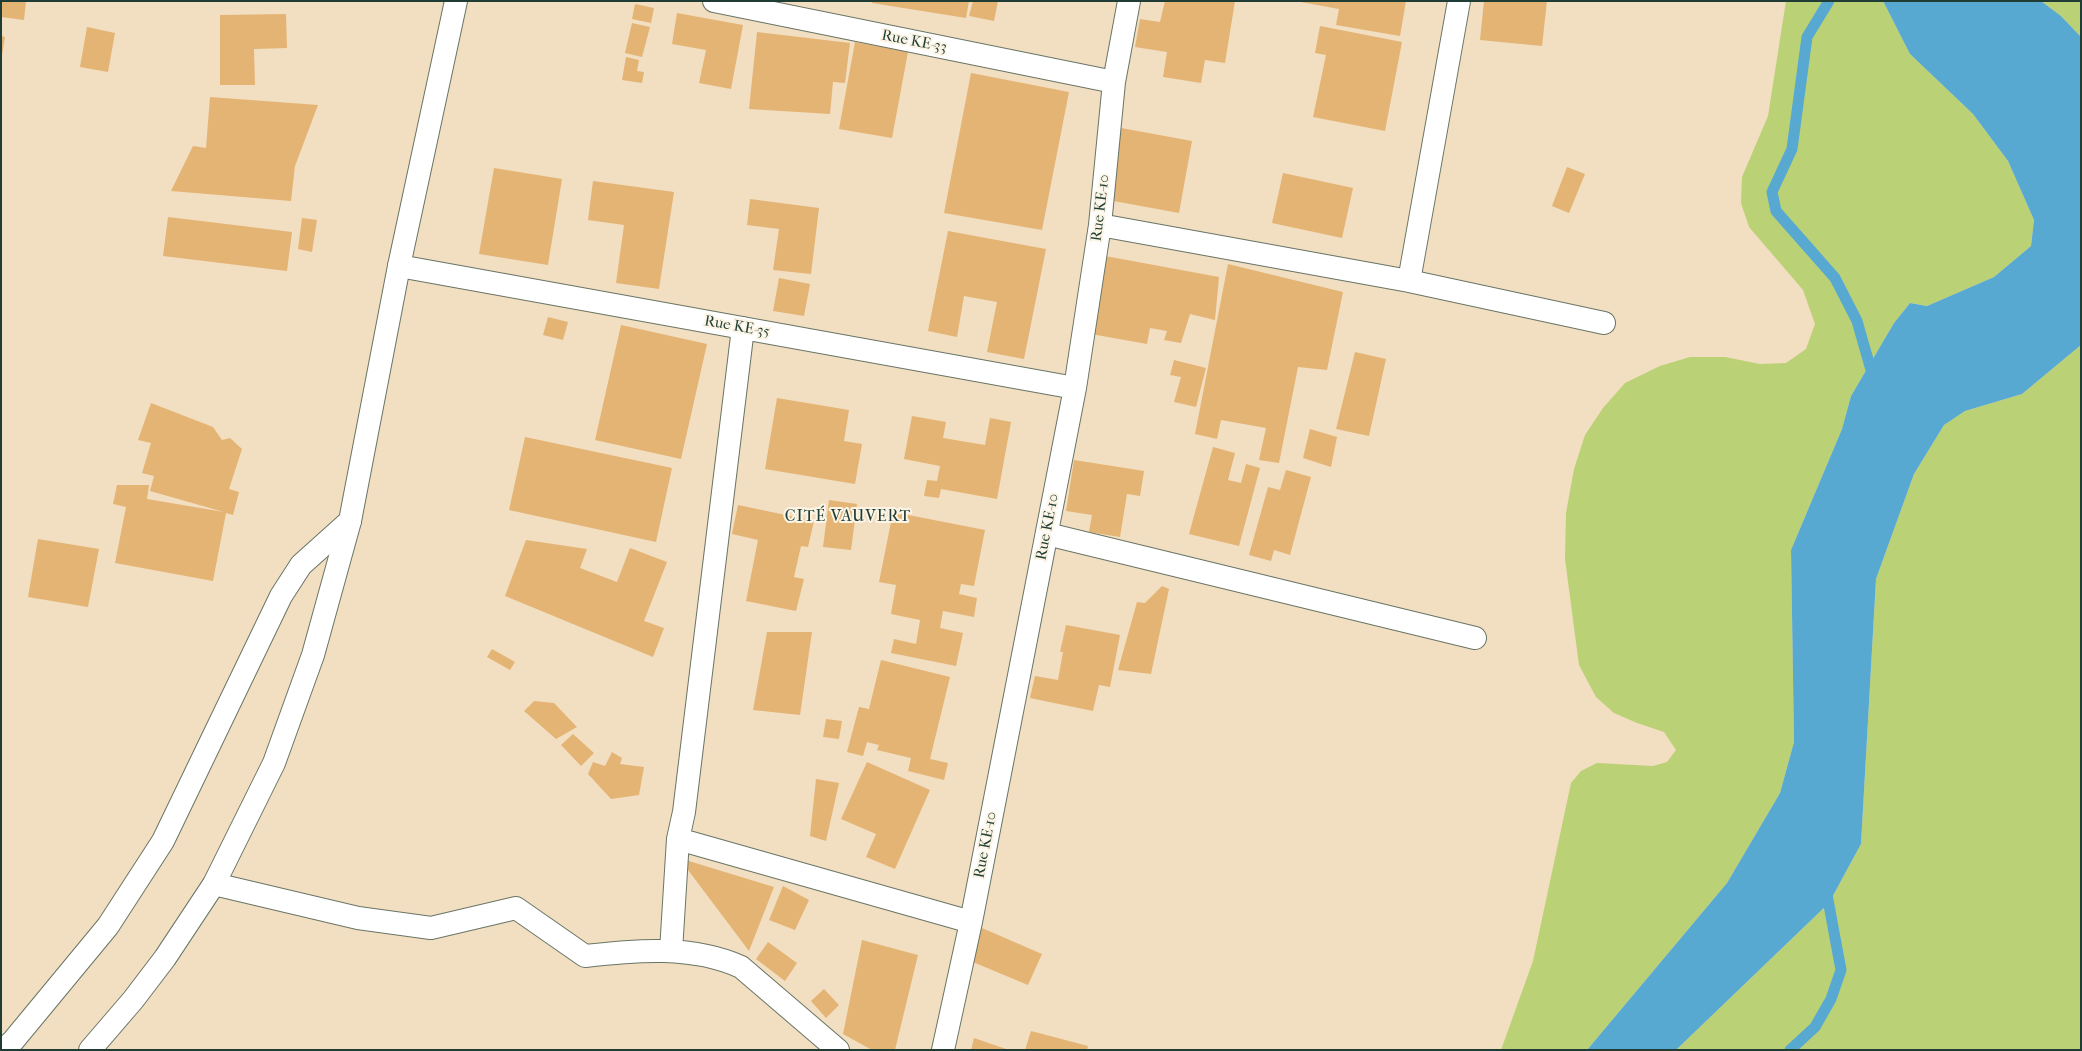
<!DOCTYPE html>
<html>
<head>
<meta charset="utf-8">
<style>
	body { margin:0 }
	#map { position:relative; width:2082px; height:1051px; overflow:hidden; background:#f2dec0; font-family:"IM FELL French Canon",serif }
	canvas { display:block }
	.frame { position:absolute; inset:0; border:2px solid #1f3d34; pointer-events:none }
</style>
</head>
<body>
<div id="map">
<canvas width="2082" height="1051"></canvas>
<div class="frame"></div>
</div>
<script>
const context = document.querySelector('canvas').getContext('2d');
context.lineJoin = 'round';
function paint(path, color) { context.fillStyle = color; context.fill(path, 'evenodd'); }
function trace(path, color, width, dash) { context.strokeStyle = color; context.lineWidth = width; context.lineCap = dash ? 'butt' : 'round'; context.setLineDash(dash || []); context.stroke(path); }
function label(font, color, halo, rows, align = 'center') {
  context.font = font + ' "IM FELL French Canon",serif'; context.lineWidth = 4; context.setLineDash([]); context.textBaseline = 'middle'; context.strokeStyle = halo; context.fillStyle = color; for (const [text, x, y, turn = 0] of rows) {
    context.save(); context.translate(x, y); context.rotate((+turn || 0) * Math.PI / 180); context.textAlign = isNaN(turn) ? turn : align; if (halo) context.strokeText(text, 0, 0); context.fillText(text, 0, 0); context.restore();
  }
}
paint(new Path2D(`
	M 1786,1 L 1883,1 L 1910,54 L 1973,114 L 2008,161 L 2034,220 L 2031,246 L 1994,277 L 1927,306 L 1910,303 L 1894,323 L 1851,396 L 1842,429 L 1791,550 L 1794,742 L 1780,793 L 1727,883 L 1587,1050 L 1501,1050 L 1533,961 L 1571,783 L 1581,771 L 1597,763 L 1653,766 L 1667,762 L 1676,750 L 1664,732 L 1637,723 L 1614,713 L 1596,697 L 1579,665 L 1565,559 L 1566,513 L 1574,469 L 1585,435 L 1603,408 L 1625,383 L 1660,366 L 1690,357 L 1725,357 L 1760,364 L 1786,363 L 1806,349 L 1815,324 L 1803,290 L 1749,227 L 1741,203 L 1742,177 L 1768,116 Z
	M 2041,1 L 2081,1 L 2081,37 L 2061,16 Z
	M 2081,345 L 2081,1050 L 1676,1050 L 1829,903 L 1861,844 L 1876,579 L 1914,474 L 1944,425 L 1965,411 L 2022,394 Z`), '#bbd176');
paint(new Path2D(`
	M 1883,1 L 2041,1 L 2061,16 L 2081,37 L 2081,345 L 2022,394 L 1965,411 L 1944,425 L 1914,474 L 1876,579 L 1861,844 L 1829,903 L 1676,1050 L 1587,1050 L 1727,883 L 1780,793 L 1794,742 L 1791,550 L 1842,429 L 1851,396 L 1894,323 L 1910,303 L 1927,306 L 1994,277 L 2031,246 L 2034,220 L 2008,161 L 1973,114 L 1910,54 Z`), '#57a9d2');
trace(new Path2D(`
	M 1829,1 L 1807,37 L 1792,149 L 1772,192 L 1776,211 L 1835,278 L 1857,321 L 1873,377
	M 1790,1050 L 1815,1027 L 1831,999 L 1841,970 L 1826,889`), '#57a9d2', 11);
paint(new Path2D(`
	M 1,1 L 26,1 L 24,20 L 1,17 Z
	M 873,1 L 969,1 L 966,18 L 872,3 Z
	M 973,1 L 998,1 L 994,21 L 969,16 Z
	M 1165,1 L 1235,1 L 1225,63 L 1205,60 L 1201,83 L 1163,77 L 1167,52 L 1135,47 L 1140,19 L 1160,22 Z
	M 1295,1 L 1406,1 L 1400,36 L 1336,25 L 1339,9 Z
	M 1484,1 L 1547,1 L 1542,46 L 1480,40 Z
	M 635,4 L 654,8 L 651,23 L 632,19 Z
	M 677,13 L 743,25 L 731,89 L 699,83 L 706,50 L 672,44 Z
	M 286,14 L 287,48 L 254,49 L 255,85 L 220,85 L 220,15 Z
	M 632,23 L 650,27 L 642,57 L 625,53 Z
	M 1320,26 L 1402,42 L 1385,131 L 1313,117 L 1326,55 L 1315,53 Z
	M 87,27 L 115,33 L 108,72 L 80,67 Z
	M 757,32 L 850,43 L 845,83 L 833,82 L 830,114 L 749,109 Z
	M 1,36 L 5,37 L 2,55 L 1,55 Z
	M 855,42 L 908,52 L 892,138 L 839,129 Z
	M 626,57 L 639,60 L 637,71 L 644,72 L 642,83 L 622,80 Z
	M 971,73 L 1069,92 L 1042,230 L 944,213 Z
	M 210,97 L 318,105 L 295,166 L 291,201 L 171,191 L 193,146 L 206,148 Z
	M 1121,128 L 1192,141 L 1179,213 L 1108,200 Z
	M 1567,167 L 1585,174 L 1569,213 L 1552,206 Z
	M 494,168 L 562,179 L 548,265 L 479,254 Z
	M 1283,173 L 1353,188 L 1342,238 L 1272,223 Z
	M 593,181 L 674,192 L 659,289 L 616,283 L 624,225 L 588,220 Z
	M 750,199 L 819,208 L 811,274 L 773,270 L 779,229 L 747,225 Z
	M 168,217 L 292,232 L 287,271 L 163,256 Z
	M 302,218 L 317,220 L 312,252 L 298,249 Z
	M 948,231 L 1046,249 L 1024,359 L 987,352 L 997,302 L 964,296 L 957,337 L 928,331 Z
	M 1105,256 L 1219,277 L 1215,320 L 1190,314 L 1181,343 L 1164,340 L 1167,331 L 1150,328 L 1147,344 L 1091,334 Z
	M 1228,264 L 1343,292 L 1327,370 L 1298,367 L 1279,463 L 1259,460 L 1266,428 L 1221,420 L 1217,439 L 1195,434 Z
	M 779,278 L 810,284 L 804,316 L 773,311 Z
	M 548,317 L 568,322 L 563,340 L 543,335 Z
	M 621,325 L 707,344 L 681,459 L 595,440 Z
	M 1355,352 L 1386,359 L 1369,436 L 1336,429 Z
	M 1174,360 L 1206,368 L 1196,407 L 1174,402 L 1181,377 L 1170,375 Z
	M 777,398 L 849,410 L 844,441 L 862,444 L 855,484 L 765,469 Z
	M 151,403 L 213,427 L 222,440 L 230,438 L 242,449 L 229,489 L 239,492 L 233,515 L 226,513 L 213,581 L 115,563 L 126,507 L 113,504 L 117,485 L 149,485 L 147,499 L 224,512 L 150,491 L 154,476 L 142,473 L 151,443 L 138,440 Z
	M 912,416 L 946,422 L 943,438 L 985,445 L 990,418 L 1011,422 L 997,499 L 941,489 L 939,498 L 924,496 L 927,480 L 937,481 L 940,466 L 904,459 Z
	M 1310,429 L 1337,437 L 1331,467 L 1303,458 Z
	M 525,437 L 672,468 L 656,542 L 509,510 Z
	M 1213,447 L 1235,453 L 1228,480 L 1241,483 L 1246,464 L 1260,468 L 1239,546 L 1189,534 Z
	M 1074,460 L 1144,471 L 1140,496 L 1127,494 L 1120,537 L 1089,532 L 1092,515 L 1066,511 Z
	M 1286,470 L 1311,477 L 1290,555 L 1274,550 L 1271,561 L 1249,555 L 1268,487 L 1280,490 Z
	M 829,500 L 857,504 L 851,550 L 823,547 Z
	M 738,505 L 814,521 L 808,547 L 801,546 L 794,577 L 804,579 L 796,611 L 746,601 L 758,540 L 732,534 Z
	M 893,512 L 985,530 L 974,586 L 961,584 L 959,594 L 977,598 L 974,617 L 943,611 L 940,628 L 963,633 L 956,666 L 891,653 L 894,639 L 916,644 L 920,620 L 891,614 L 896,585 L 879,582 Z
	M 38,539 L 99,549 L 88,607 L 28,597 Z
	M 526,540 L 587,549 L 580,568 L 617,582 L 630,548 L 667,562 L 644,621 L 664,628 L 653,657 L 505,596 Z
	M 1162,586 L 1169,589 L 1151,674 L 1118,670 L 1137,602 L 1145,603 Z
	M 1066,625 L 1120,635 L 1110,687 L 1099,685 L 1093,711 L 1030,698 L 1035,676 L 1058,680 L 1063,652 L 1060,652 Z
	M 767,632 L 812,632 L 800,715 L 753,710 Z
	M 492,649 L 515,662 L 510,670 L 487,657 Z
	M 881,660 L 950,677 L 930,759 L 948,763 L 944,780 L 908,771 L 911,758 L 877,750 L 879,745 L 867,742 L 863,756 L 847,752 L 859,707 L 869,709 Z
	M 534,701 L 554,703 L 577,727 L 556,739 L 524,711 Z
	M 826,719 L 842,721 L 839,739 L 823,737 Z
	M 573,734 L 594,753 L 581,766 L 561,745 Z
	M 612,752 L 622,758 L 620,764 L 644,767 L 639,795 L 611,799 L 588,774 L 593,762 L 605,766 Z
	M 867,762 L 930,790 L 895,869 L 866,857 L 876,834 L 841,819 Z
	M 816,779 L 839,783 L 826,841 L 810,836 Z
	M 679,858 L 774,887 L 749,951 Z
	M 783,886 L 809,900 L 795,930 L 769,920 Z
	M 982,928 L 1042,954 L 1028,985 L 968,960 Z
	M 862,940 L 918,955 L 895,1050 L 872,1050 L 843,1034 Z
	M 768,942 L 797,963 L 785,981 L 756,959 Z
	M 824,989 L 839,1005 L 826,1018 L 811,1001 Z
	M 1031,1031 L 1088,1046 L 1087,1050 L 1025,1050 Z
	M 974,1038 L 1009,1050 L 971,1050 Z`), '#e4b475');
const minor = new Path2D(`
	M 714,1 L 1114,82
	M 1100,225 L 1409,281 L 1604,323
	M 399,266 L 1075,388
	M 1409,281 L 1459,1
	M 1047,534 L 1475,638
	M 678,839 L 971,922
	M 214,884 L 358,918 L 431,928 L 516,908 L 585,956 C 636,950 693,945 741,967 L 838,1050
	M 671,951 L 678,839 L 684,812 L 743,328
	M 3,1050 L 13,1041 L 108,926 L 163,841 L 281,596 L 301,565 L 350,521
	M 943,1050 L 971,922 L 1075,388 L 1100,225 L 1114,82 L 1129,1`);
const highway = new Path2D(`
	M 90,1050 L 133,1000 L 165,958 L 214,884 L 274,763 L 313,655 L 350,521 L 399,266 L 456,1`);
trace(minor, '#697565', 24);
trace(highway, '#697565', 24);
trace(minor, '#fff', 22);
trace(highway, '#fff', 22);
label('15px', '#1f3d34', '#fcf5e5', [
	["Rue KE-33",914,42,11],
	["Rue KE-10",1101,208,-83],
	["Rue KE-35",737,327,10],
	["Rue KE-10",1048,527,-79],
	["Rue KE-10",986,845,-79]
]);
context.letterSpacing = '1px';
label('16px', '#1f3d34', '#fcf5e5', [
	["CITÉ VAUVERT",848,517]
]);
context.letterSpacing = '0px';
</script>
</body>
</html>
